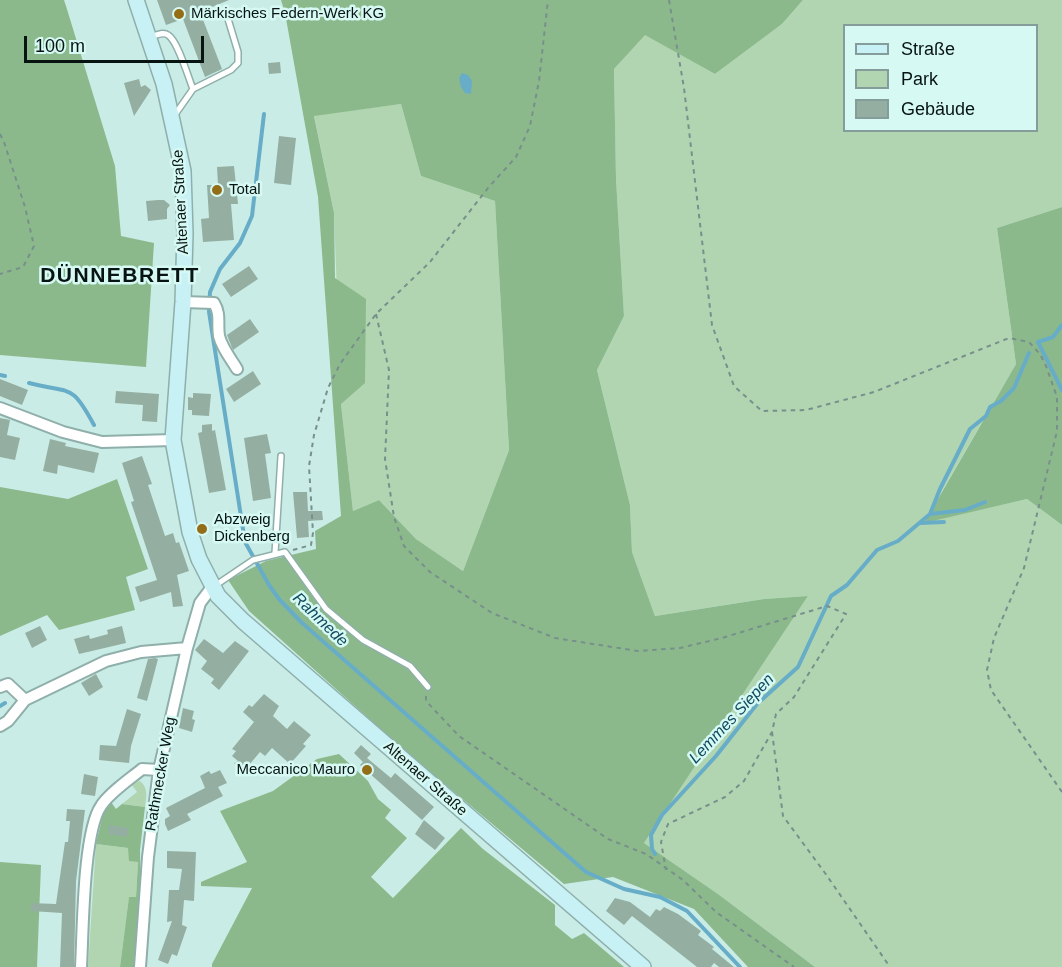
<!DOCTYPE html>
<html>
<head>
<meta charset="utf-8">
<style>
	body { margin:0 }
	#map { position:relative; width:1062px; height:967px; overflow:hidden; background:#caece6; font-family:Arial,sans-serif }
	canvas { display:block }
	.legend { position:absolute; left:843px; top:24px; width:195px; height:108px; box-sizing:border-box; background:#d7f9f4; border:2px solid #849d9a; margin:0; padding:8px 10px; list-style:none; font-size:18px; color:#071412 }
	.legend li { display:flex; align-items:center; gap:12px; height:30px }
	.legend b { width:30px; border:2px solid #849d9a }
	.scale { position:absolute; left:24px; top:36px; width:180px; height:27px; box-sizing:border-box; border:3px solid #071412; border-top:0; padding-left:8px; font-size:18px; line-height:21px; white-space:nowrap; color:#071412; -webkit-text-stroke:4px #d7f9f4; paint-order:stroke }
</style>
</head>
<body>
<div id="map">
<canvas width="1062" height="967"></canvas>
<ul class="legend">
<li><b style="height:8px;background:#c8f1f5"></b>Straße</li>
<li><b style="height:16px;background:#b2d5b1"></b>Park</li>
<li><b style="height:16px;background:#94afa2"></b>Gebäude</li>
</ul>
<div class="scale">100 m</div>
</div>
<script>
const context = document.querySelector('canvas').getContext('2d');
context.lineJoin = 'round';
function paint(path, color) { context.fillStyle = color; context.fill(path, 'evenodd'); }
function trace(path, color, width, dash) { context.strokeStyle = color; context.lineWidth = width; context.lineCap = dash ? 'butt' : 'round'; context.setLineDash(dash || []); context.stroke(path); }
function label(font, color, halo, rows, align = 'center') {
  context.font = font + ' Arial,sans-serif'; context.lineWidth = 5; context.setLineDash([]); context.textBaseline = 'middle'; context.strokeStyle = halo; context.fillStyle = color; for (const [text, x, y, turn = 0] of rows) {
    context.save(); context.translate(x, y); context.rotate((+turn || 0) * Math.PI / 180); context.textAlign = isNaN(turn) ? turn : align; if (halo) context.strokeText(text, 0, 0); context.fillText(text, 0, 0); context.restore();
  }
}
paint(new Path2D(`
	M 803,0 L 1062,0 L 1062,207 L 997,228 L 1016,364 L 924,522 L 1027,499 L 1062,525 L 1062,967 L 815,967 L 718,894 L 644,843 L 808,596 L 764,599 L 655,616 L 632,552 L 630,505 L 597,370 L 624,316 L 616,179 L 614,69 L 645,34 L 715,74 L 782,24 ZM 844,26 L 1036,26 L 1036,130 L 844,130 Z
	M 401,104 L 421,176 L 495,201 L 509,450 L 463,571 L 416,539 L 379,500 L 353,511 L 341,404 L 334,213 L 314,115 Z
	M 140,781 C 149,788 146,798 145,807 L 122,804 L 137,792 L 131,784 Z
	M 96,844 L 128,848 L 138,861 L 136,898 L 129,898 L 120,967 L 88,967 Z`), '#b2d5b1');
paint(new Path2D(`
	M 0,0 L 64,0 L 66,6 L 115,166 L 121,236 L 154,243 L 146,367 L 0,355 Z
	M 281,0 L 803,0 L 782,24 L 715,74 L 645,35 L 614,69 L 616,179 L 624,316 L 597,370 L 630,505 L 632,552 L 655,616 L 764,599 L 808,596 L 644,843 L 718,894 L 815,967 L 748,967 L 694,909 L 613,877 L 564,884 L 404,750 L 249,611 L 228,580 L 266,561 L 316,549 L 315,531 L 341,516 L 318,197 L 285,13 ZM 401,104 L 421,176 L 495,201 L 509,450 L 463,571 L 416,539 L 379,500 L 353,511 L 341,404 L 365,383 L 366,299 L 335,278 L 334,213 L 314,116 Z
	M 1062,207 L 1062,525 L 1027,499 L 924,523 L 1016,364 L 997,228 Z
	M 117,479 L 148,569 L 126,577 L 135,610 L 59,630 L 47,615 L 0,636 L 0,487 L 68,499 Z
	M 339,754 L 368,781 L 378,799 L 391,810 L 385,818 L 407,838 L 371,877 L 393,898 L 461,828 L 483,849 L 555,905 L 555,925 L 572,939 L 584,933 L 624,967 L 212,967 L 212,964 L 252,888 L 201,886 L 201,882 L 247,862 L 220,811 L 273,791 L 317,759 Z
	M 111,802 L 116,809 L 122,804 L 145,807 L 140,850 L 141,925 L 136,967 L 120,967 L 129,897 L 136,897 L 138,862 L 129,861 L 128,848 L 96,844 L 104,810 Z
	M 0,862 L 41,865 L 37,967 L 0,967 Z`), '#8cb98b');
paint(new Path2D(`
	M 462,73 L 468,75 L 472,81 L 471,94 L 465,93 L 461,87 L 459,78 Z`), '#67adc8');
trace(new Path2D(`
	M 264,114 L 252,216 L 240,243 L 220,269 L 210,292 L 209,312 L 245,542 L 269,585 L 279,599 L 301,622 L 586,872 L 624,889 L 660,897 L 687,911 L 740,967
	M 1062,325 L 1053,337 L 1038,342 L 1062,390
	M 0,375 L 5,376
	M 29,383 C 71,394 71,382 94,425
	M 930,514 L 965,510 L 985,502
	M 920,523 L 944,522
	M 0,706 L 5,703
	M 655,854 L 652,849 L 651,835 L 662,815 L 716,756 L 757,704 L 798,667 L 831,596 L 847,585 L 877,550 L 898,541 L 930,514 L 940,489 L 970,429 L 986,416 L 990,407 L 1001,401 L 1014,388 L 1029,353`), '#67adc8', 4);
paint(new Path2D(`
	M 157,0 L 229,0 L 200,12 L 222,69 L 205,77 L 183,19 L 166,25 Z
	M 280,62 L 281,73 L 269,74 L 268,63 Z
	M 139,79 L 141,87 L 145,85 L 151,90 L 134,116 L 124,83 Z
	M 279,136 L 296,138 L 291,185 L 274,183 Z
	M 234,166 L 238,204 L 231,204 L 234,240 L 203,242 L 201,219 L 209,218 L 207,185 L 218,185 L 217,167 Z
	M 158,200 L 164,200 L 170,205 L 167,209 L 167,219 L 148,221 L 146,201 Z
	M 249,266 L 258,279 L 231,297 L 222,284 Z
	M 250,319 L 259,332 L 233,350 L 227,335 Z
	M 253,371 L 261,384 L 234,402 L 226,389 Z
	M 0,379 L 28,390 L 22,405 L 0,396 Z
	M 116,391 L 159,394 L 157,422 L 142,421 L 143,405 L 115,403 Z
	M 193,393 L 211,394 L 209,416 L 192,415 L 192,410 L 188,410 L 188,397 L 193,398 Z
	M 0,418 L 10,420 L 7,435 L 20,438 L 15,460 L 0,457 Z
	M 212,424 L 212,431 L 215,430 L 226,490 L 209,493 L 198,433 L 202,432 L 202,425 Z
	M 267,434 L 271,453 L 265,454 L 271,498 L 253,501 L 244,438 Z
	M 50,439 L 66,443 L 65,446 L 99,453 L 94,473 L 58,465 L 57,474 L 43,471 Z
	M 142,456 L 152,484 L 148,485 L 165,536 L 173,533 L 176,543 L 179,542 L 189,571 L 177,575 L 183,606 L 173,607 L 171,592 L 140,602 L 135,587 L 157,580 L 131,502 L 134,501 L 122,463 Z
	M 293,492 L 307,492 L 308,511 L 322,511 L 323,520 L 308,521 L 309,537 L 297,538 Z
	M 40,626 L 47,640 L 32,648 L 25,633 Z
	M 122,626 L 126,643 L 79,654 L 74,639 L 89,635 L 90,639 L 108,634 L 107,630 Z
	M 204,639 L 223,653 L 235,641 L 249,651 L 219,690 L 211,683 L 214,679 L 201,669 L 207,661 L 195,650 Z
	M 155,658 L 158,659 L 147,701 L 137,698 L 148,659 Z
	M 96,674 L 103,687 L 89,696 L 81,683 Z
	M 264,694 L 279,706 L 273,716 L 287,729 L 294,721 L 311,735 L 303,744 L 306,746 L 290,764 L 272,748 L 265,756 L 260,752 L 244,771 L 234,763 L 238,761 L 232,756 L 236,751 L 232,749 L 254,722 L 243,712 L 249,705 L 252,707 Z
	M 183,708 L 194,711 L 192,719 L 195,720 L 192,732 L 179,728 Z
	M 127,709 L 141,714 L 131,746 L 129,763 L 99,760 L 100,745 L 116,746 Z
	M 361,745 L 371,754 L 363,762 L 354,753 Z
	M 367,758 L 391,778 L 395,773 L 434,807 L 422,820 L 360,765 Z
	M 220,770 L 227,783 L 218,787 L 223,796 L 187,814 L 191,820 L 168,831 L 165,824 L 165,819 L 170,816 L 166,808 L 205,788 L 200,776 L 209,771 L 211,774 Z
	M 84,774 L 98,777 L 95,796 L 81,794 Z
	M 67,809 L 85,810 L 76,881 L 74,967 L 60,967 L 62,913 L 31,911 L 31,903 L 56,904 L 65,842 L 68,842 L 70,821 L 66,821 Z
	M 424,820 L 445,838 L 435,850 L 415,834 Z
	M 109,825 L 128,828 L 127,837 L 108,834 Z
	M 167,851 L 196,852 L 194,901 L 184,900 L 182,925 L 187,927 L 177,956 L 172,954 L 168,964 L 158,960 L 172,921 L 167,922 L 169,890 L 179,890 L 182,869 L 167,868 Z
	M 615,898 L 630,902 L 650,917 L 656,909 L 660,911 L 664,907 L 678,914 L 701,931 L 698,935 L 714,947 L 712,949 L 734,967 L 719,967 L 714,963 L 711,967 L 697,967 L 632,916 L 624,925 L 606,911 Z`), '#94afa2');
const lane = new Path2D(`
	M 149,37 C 155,36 163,31 168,35 C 178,41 188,77 193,89
	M 174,116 L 193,89 L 231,70 L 238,63 L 238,52 L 228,19
	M 275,553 L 281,456
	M 216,585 L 253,560 L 285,552 L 326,609 L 363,640 L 410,666 L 428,687`);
const street = new Path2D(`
	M 183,302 L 214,303 C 221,314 217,324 219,336 C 222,348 231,359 237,369
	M 0,408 L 63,432 L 102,442 L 173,440
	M 0,687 L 8,684 L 25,700
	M 0,726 L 8,721 L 25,700 L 106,661 L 141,652 L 187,648
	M 81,967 C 83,932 83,832 101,806 C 109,793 130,779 142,769 L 159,770
	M 140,967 L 148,857 L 159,770 L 187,648 L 200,603 L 212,587`);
const secondary = new Path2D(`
	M 136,0 L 164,84 L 183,171 L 185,234 L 183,302 L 173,440 L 190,532 L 199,559 L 218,596 L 243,621 L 643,967`);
trace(lane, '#8fafaa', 8);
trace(street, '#8fafaa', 14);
trace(secondary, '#8fafaa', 18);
trace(new Path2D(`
	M 669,0 L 684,88 L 712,325 L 734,386 L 762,411 L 806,410 L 874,392 L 1009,338 L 1029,342 L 1040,354 L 1046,366 L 1057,397 L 1057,431 L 1024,568 L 994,638 L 987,670 L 991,690 L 1062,792
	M 0,134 L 4,142 L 25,207 L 34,246 L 23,267 L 0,274
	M 376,314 L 389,370 L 385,459 L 394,517 L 404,546 L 430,572 L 492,613 L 555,638 L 638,651 L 680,648 L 722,638 L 827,606 L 846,614 L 794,697 L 776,714 L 772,732 L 744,781 L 725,797 L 668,824 L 661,842 L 666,870
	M 293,550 L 311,545 L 313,533 L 309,466 L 314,435 L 328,388 L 340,364 L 376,314 L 430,262 L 488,188 L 516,157 L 530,126 L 539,81 L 548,0
	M 426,696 L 426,701 L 459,736 L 608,839 L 646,854 L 683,880 L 716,912 L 794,967
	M 772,732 L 783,816 L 825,873 L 890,967`), '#77908b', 2, [4.5, 4.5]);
trace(lane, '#fff', 5);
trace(street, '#fff', 10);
trace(secondary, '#c8f1f5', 15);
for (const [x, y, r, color] of [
	[179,14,6,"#936e16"],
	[217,190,6,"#936e16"],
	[202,529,6,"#936e16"],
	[367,770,6,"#936e16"]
]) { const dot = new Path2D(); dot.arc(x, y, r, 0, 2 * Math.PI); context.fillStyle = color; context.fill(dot); trace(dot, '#d7f9f4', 2); }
label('15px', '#071412', '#d7f9f4', [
	["Märkisches Federn-Werk KG",191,14],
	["Total",229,190],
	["Abzweig",214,520],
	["Dickenberg",214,537],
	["Meccanico Mauro",355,770,"right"]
], 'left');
label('15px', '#071412', '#d7f9f4', [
	["Altenaer Straße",181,202,-93],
	["Rathmecker Weg",161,774,-80],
	["Altenaer Straße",425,779,41]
]);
label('italic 16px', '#104b5f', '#d7f9f4', [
	["Rahmede",320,620,44],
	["Lemmes Siepen",732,719,-47]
]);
context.letterSpacing = '1.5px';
label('bold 21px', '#071412', '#d7f9f4', [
	["DÜNNEBRETT",120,276]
]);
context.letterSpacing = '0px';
</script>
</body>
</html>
